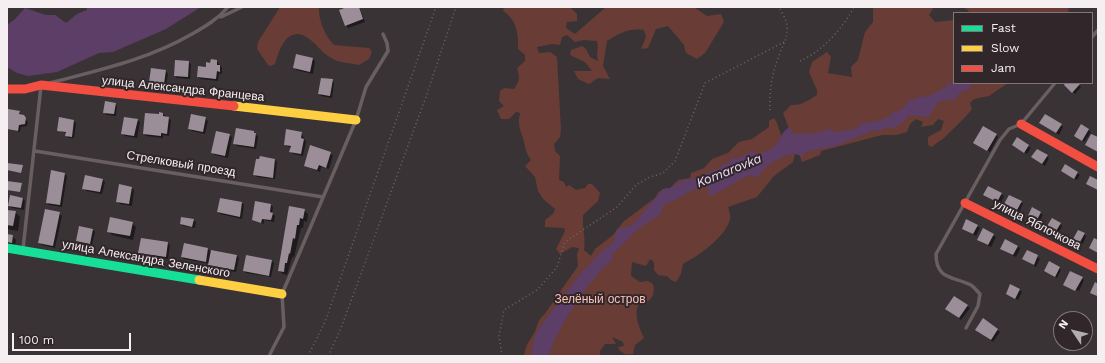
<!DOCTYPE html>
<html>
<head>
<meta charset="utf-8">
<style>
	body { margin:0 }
	#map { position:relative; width:1105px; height:363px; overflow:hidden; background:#393336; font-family:"Work Sans",sans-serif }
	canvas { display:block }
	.frame { position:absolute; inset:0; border:8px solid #f6eff1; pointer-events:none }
	.legend { position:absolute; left:953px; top:12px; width:140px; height:72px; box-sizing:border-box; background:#31272b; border:1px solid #80777a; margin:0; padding:5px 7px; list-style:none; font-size:12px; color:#f6eff1 }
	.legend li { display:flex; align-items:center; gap:8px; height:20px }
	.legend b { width:20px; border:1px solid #80777a }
	.north { position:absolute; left:1053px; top:311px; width:40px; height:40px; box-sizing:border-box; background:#31272b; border:1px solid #80777a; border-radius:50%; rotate:305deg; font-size:11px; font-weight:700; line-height:16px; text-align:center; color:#f6eff1 }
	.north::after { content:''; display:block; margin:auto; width:14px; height:18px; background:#b4adb0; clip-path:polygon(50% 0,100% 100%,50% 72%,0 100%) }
	.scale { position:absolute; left:12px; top:333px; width:119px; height:18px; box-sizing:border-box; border:2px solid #f6eff1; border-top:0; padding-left:5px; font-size:12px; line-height:14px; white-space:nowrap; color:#f6eff1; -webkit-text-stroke:3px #31272b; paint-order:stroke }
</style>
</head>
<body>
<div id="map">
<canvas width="1105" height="363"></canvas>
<div class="frame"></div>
<ul class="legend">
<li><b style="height:5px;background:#16e098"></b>Fast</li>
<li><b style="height:5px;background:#ffcf43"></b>Slow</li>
<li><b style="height:5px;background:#f24e42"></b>Jam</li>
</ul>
<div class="north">N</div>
<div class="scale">100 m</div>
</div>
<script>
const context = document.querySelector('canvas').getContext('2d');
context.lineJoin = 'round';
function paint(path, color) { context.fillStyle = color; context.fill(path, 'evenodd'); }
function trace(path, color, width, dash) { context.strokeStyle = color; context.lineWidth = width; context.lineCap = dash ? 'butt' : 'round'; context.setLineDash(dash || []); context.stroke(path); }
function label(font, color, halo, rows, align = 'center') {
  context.font = font + ' "Work Sans",sans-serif'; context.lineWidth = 4; context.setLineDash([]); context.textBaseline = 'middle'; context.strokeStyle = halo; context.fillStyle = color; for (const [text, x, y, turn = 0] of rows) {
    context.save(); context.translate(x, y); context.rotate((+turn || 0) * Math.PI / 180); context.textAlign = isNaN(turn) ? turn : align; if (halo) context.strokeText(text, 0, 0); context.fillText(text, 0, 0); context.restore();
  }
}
paint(new Path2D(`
	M 280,7 L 319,7 C 318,19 325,36 334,45 L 369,48 L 372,52 L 369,59 L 359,65 C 351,63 341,63 335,60 C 326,56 320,49 313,42 C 290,22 281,44 275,64 L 271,66 L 268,65 L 257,49 L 258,42 Z
	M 504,7 L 570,7 L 577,14 L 577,21 L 567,22 L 566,28 L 575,34 L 606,7 L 694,7 L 707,16 L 721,14 L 724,22 L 705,53 L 697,59 L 686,53 L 684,45 L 668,26 L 656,29 L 648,48 L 641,49 L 646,37 L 644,30 C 629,28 620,33 607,41 L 603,66 L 610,79 L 598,78 L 589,84 L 578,79 L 574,71 L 592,71 L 585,62 L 570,55 L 571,50 L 582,46 L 586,49 L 590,57 L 598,61 C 596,54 599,48 597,41 L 583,40 L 575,42 L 567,35 L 562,37 L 560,45 L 552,44 L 537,47 L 539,53 L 550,52 L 557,57 L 561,130 L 560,137 L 554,144 L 555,151 L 560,156 L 559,180 L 564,182 L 566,187 L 569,185 L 576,190 L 585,188 L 588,184 L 592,184 L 600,193 L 598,201 L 583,215 C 582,227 586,238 584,250 L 591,256 L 595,249 L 613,235 L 623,222 L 655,198 L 658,193 L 663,189 L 670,188 L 678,180 L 690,178 L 691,173 L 704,168 L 712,159 L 728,153 L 739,142 L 752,139 L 769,127 L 769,121 L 774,118 L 777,123 L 781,135 L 795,154 L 793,162 L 774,176 L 757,197 L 728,207 C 729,210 731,216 730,219 C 726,237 698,256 683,264 L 681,274 L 676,282 L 671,280 L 667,276 L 658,275 L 654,270 L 654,262 L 650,259 L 646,266 L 632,262 L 631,276 L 640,282 L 648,281 L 653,284 C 656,296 650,303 638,305 C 634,316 639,327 644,338 L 635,345 L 633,354 C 626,355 621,354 618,347 L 624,346 L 623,342 L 612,337 L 616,344 L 605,344 L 600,351 L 600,356 L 524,356 C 527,343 527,345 533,335 C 538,328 536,321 544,315 L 578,266 L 577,255 L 579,248 L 572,247 L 560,254 L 556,249 L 565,231 L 564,228 L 545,227 L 545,220 L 553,214 L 555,209 L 543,199 L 538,191 L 535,177 L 525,166 L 531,160 C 526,153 526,150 524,142 C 521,129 517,127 520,113 L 516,112 L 509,119 L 501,119 L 497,110 L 504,106 L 499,101 L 500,91 L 504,88 L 514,89 C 520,81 520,77 517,68 L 525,61 L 525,55 L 518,49 C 519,34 516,19 503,11 Z
	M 873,7 L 934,7 L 929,15 L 935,22 L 954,20 L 954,83 L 1008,83 L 989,96 L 974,99 L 970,103 L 972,109 C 964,119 955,127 947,135 C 943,140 937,142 932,147 L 928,145 L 928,137 L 941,130 L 944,121 L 938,119 L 933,125 L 921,127 L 923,122 L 916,119 L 910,124 L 907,132 L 896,135 L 882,135 L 821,151 L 820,155 L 802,162 L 783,113 L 791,105 C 801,106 809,100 817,95 L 817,90 L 809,72 L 812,62 L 827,52 L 831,57 L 828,73 L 852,77 L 851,67 L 858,60 L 865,32 L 873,22 Z
	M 963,7 L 1069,7 L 1068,13 L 967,13 L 969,11 Z`), '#693d35');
paint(new Path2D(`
	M 87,7 L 201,7 L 166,29 L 113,52 L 99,53 L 57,72 L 28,76 L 17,73 L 7,67 L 7,25 L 15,19 L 25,8 L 46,15 L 55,15 L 66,23 L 77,14 L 87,10 Z
	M 946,81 L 951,84 L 972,83 L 970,89 C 962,90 958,94 955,101 L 950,99 L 938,102 L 928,117 L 909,115 L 904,121 L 893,129 L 888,127 L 878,131 L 874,130 L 835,146 L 805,152 L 803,156 C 800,156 797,154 794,154 C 783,154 762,167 758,177 L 749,175 L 713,195 L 709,195 L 709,190 L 705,186 L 699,187 L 663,206 L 661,214 L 638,229 L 612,255 L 613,260 C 593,272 554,333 549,356 L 531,356 L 534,339 L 540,327 L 577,278 L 602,251 L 613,243 L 617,229 L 630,226 L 635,222 L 663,189 L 670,188 L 684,180 L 695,178 L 720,168 L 722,164 L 729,163 L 732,157 L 737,159 L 752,151 L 758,154 C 783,148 774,139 789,127 L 794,134 L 817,133 L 829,129 L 835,132 L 855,129 L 864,121 L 865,123 C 872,123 883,119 890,117 L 892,113 L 902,109 L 912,98 L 913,100 L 924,95 L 925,98 L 948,86 Z`), '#5c3e67');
paint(new Path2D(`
	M 350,7 L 359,7 L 365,22 L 348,28 L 346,25 Z
	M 296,55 L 313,59 L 315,61 L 313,74 L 296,70 L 294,68 Z
	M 217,61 L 222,68 L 222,74 L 219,73 L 218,81 L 200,79 L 198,77 Z
	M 189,62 L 191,65 L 190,79 L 177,78 L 175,76 Z
	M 152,69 L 166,71 L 168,74 L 166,86 L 152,84 L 150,82 Z
	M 332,80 L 334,83 L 332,98 L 321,96 L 319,94 Z
	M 1067,83 L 1077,83 L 1081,87 L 1075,94 L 1065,85 Z
	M 115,103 L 117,106 L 116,116 L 106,115 L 104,112 Z
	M 9,110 L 19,112 L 28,122 L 27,126 L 21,127 L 20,132 L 7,129 Z
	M 163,114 L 171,120 L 169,136 L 163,135 L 163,138 L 146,136 L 144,134 Z
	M 205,118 L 208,121 L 205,134 L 192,131 L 189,128 Z
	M 137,120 L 140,122 L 137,138 L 125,136 L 122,134 Z
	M 74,121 L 76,123 L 74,138 L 68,138 L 66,133 L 58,130 Z
	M 1040,123 L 1061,125 L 1063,127 L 1059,135 Z
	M 1088,130 L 1091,132 L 1084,142 L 1075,136 Z
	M 254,132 L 258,137 L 256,149 L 237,146 L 234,144 Z
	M 301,133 L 306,142 L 303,156 L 293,154 L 291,151 L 291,148 L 285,145 Z
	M 996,134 L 998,137 L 990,152 L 977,145 Z
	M 229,135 L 232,137 L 228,158 L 215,155 L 212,153 Z
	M 1017,139 L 1031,148 L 1027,154 L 1016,147 Z
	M 311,147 L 333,155 L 329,169 L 321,167 L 320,172 L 305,166 Z
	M 1047,156 L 1049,158 L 1045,166 L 1035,159 Z
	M 275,160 L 277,162 L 275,179 L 257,177 L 255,175 Z
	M 1066,166 L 1080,175 L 1077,180 L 1065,173 Z
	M 52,171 L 65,174 L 67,176 L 62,207 L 49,205 L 47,203 Z
	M 103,180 L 105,182 L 102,194 L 86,191 L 84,188 Z
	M 120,186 L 132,188 L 134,190 L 132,206 L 120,204 L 117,201 Z
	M 1001,194 L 1004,196 L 1000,204 L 984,195 Z
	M 23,198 L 25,201 L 24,210 L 12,208 L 9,206 Z
	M 221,199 L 242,203 L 244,205 L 242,219 L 220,214 L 218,212 Z
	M 1021,202 L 1023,204 L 1019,212 L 1005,204 Z
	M 271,205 L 273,207 L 272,213 L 275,216 L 274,222 L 264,220 L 264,224 L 253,220 Z
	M 290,208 L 304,210 L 308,214 L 307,222 L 304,221 L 303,228 L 301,228 L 294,257 L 292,257 L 287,275 L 283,274 L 279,271 Z
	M 1033,208 L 1043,215 L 1039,222 L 1029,216 Z
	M 7,211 L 15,212 L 20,217 L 18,231 L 7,229 Z
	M 59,213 L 62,216 L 55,248 L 42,245 L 39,243 Z
	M 193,220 L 196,222 L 195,228 L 183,226 L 181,224 Z
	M 132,223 L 136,227 L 133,240 L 112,235 L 108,231 Z
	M 1060,224 L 1062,226 L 1059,233 L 1049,226 Z
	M 977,226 L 980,228 L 976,236 L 963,229 Z
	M 80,227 L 93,230 L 95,232 L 92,245 L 79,243 L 77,240 Z
	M 984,230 L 996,237 L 991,247 L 981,242 Z
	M 1084,234 L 1086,236 L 1083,244 L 1074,239 Z
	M 7,235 L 12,236 L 16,240 L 15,246 L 7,244 Z
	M 168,243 L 170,246 L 168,259 L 142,255 L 139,252 Z
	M 1018,246 L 1020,249 L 1016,257 L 1004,251 Z
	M 208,249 L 212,253 L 236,255 L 239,258 L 236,272 L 212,268 L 210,264 L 184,259 L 182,257 Z
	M 1027,251 L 1040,259 L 1036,267 L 1024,259 Z
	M 272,261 L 274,263 L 271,277 L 246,273 L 244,271 Z
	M 1059,268 L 1061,270 L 1057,278 L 1045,271 Z
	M 1082,278 L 1084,280 L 1079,291 L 1066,285 Z
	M 1095,283 L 1098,285 L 1098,297 L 1091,292 Z
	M 1020,290 L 1022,292 L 1018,300 L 1007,294 Z
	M 967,306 L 970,308 L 961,320 L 949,311 Z
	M 984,320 L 1000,332 L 993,342 L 979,332 Z`), '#0007');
paint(new Path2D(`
	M 347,7 L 359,7 L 363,19 L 345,26 L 339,10 Z
	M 296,54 L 313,58 L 310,72 L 293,68 Z
	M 211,59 L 217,60 L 217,65 L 220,65 L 220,72 L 217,71 L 216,79 L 197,77 L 198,66 L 206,67 L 206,62 L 210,63 Z
	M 175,60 L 189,61 L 188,77 L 174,76 Z
	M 151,68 L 166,70 L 164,84 L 149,82 Z
	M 321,78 L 333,79 L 330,96 L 318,94 Z
	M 1065,83 L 1078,83 L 1080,84 L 1072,93 L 1064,85 Z
	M 105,101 L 116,103 L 114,114 L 103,113 Z
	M 8,109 L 20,111 L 19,114 L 24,115 L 26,118 L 25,124 L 19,125 L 18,131 L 7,129 Z
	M 159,112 L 163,113 L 163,116 L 169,117 L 167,134 L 161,133 L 161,136 L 143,134 L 145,113 L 159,114 Z
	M 191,114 L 206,117 L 203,132 L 188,129 Z
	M 1045,114 L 1062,124 L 1056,133 L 1039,123 Z
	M 59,117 L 74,120 L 72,137 L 65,136 L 66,132 L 57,131 Z
	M 124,117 L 138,119 L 134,136 L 121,134 Z
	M 1081,124 L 1089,129 L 1082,141 L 1074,136 Z
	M 983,126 L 997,134 L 987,151 L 973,143 Z
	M 236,128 L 254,131 L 254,133 L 256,133 L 254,147 L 233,144 Z
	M 286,129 L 302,132 L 301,138 L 304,139 L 301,154 L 289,152 L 291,146 L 284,145 Z
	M 216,131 L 230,134 L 225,156 L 211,153 Z
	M 1091,134 L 1098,137 L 1098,152 L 1085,145 Z
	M 1017,137 L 1029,145 L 1024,153 L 1012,145 Z
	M 310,145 L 331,152 L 326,168 L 319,165 L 317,170 L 304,166 Z
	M 1037,149 L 1048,155 L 1042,164 L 1031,157 Z
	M 260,156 L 275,159 L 273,178 L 253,175 L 256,159 L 259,159 Z
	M 7,163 L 23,165 L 21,173 L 7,170 Z
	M 1065,164 L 1078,172 L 1074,179 L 1061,171 Z
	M 51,170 L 65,173 L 60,205 L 46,203 Z
	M 85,175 L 103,179 L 100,192 L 82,189 Z
	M 1090,176 L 1098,180 L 1098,190 L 1086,184 Z
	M 7,181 L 22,183 L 20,192 L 7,190 Z
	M 119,184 L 132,187 L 129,204 L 116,202 Z
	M 988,186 L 1002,193 L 997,202 L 983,195 Z
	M 10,195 L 23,198 L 21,208 L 8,206 Z
	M 1009,195 L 1022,201 L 1017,210 L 1004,204 Z
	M 220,198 L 242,202 L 240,217 L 217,212 Z
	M 255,201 L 271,204 L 270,212 L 273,213 L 271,220 L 262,219 L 261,223 L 252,220 Z
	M 289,206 L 305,209 L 303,219 L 300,218 L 299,225 L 297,225 L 295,239 L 293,238 L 290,254 L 289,253 L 287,263 L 285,263 L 284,272 L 278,271 Z
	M 1032,207 L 1041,212 L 1037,220 L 1028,216 Z
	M 45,209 L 60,212 L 53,246 L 38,243 Z
	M 7,210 L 16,211 L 13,226 L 7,225 Z
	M 110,217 L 133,222 L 130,236 L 107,232 Z
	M 181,217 L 194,219 L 192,227 L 180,224 Z
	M 1052,218 L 1061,223 L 1056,231 L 1047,226 Z
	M 966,219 L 978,225 L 973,234 L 962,229 Z
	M 79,226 L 93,229 L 90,244 L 76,241 Z
	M 983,228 L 994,234 L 988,245 L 977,240 Z
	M 1078,230 L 1085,233 L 1080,242 L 1073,239 Z
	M 7,234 L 13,235 L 12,243 L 7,242 Z
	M 141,238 L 168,242 L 166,257 L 138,253 Z
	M 1094,238 L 1098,240 L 1098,253 L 1089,248 Z
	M 1005,239 L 1018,246 L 1013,255 L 1000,249 Z
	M 184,243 L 208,248 L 206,262 L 181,257 Z
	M 211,250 L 237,255 L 234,270 L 208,265 Z
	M 1027,250 L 1038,255 L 1034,265 L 1022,259 Z
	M 246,255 L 272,260 L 269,276 L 243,271 Z
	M 1049,261 L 1060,267 L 1055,277 L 1044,271 Z
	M 1070,271 L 1083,277 L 1075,291 L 1063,285 Z
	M 1095,282 L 1098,284 L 1097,296 L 1090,293 Z
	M 1010,284 L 1020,289 L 1015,299 L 1006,294 Z
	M 954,296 L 968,305 L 959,318 L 945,309 Z
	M 983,318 L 998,329 L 991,340 L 975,330 Z`), '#9b8e98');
trace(new Path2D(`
	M 800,61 C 822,52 843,28 854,7
	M 770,110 C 769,92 772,73 779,56 C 782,46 788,39 787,27 C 787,20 782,13 779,7
	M 308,356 L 325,322 L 436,7
	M 328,356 L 341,328 L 427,94 L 456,7
	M 502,356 L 499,336 L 504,310 L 537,290 L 557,267 L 565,242 L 617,207 L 636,185 L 650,177 L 663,173 L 675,161 L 705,83 L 786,41`), '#6e6768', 1.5, [1, 3]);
trace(new Path2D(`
	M 221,17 L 242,7
	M 1092,37 L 1098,30
	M 50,83 C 99,70 147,60 192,34 C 206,26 218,19 228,7
	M 35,151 L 323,197
	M 23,249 L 41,86
	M 966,328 L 978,306 L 980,294 C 977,291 974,287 971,285 C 953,276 936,280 936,254 L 1000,140 L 1009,129 L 1021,124 L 1055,83
	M 269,356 L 284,327 L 282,294 L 356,120 L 366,87 L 388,51 L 387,43 L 383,34`), '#695f60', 3.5);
trace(new Path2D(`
	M 7,248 L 199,280`), '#16e098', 9);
trace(new Path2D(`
	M 234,106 L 356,120
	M 199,280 L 282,294`), '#ffcf43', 9);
trace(new Path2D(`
	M 7,89 L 25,89 L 41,85 L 234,106
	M 1021,124 L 1098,167
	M 965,203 L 1098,269`), '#f24e42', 9);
label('12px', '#f6eff1', '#31272b', [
	["улица Александра Францева",183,89,6],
	["Стрелковый проезд",181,164,9],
	["улица Яблочкова",1037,225,27],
	["улица Александра Зеленского",146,259,10]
]);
label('12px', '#fcc3b7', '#31272b', [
	["Зелёный остров",600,299]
]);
label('italic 13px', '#f0dbf8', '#31272b', [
	["Komarovka",729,171,-22]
]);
</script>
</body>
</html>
